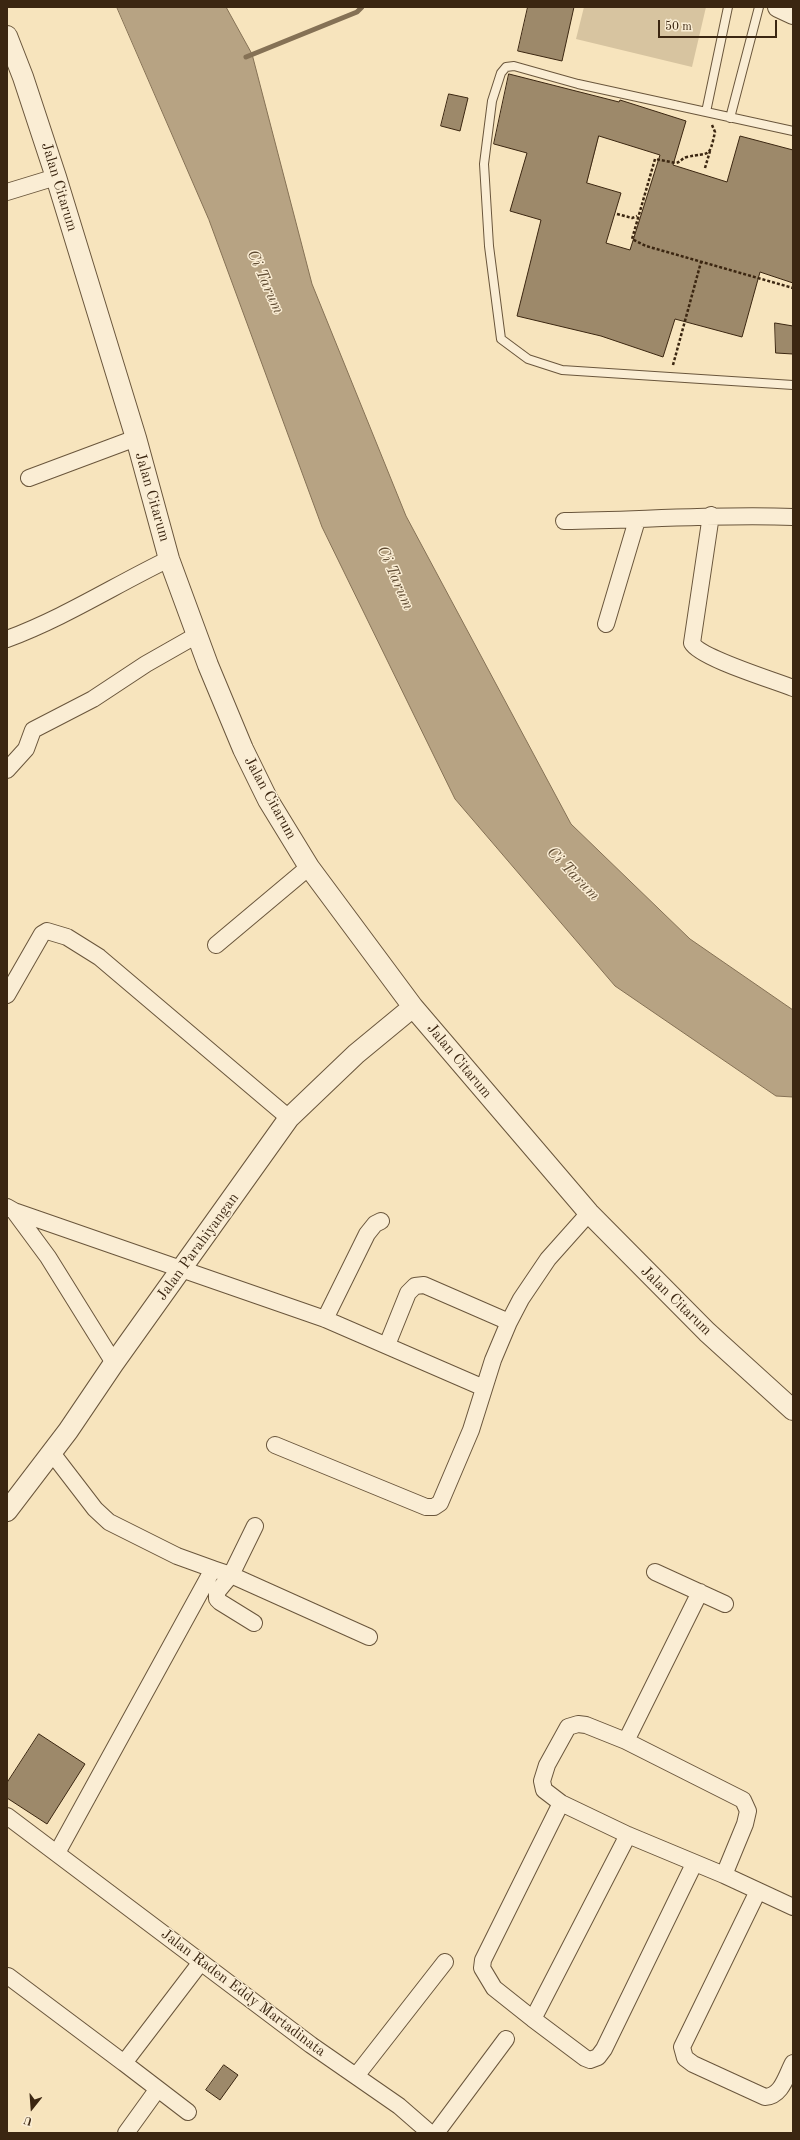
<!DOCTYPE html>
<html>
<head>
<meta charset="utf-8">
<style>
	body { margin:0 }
	#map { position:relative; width:800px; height:2140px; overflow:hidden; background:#f7e4bd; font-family:"Old Standard TT",serif }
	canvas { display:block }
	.frame { position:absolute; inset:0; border:8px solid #3b2611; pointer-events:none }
	.north { position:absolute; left:12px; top:2088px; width:40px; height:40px; -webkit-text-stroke:3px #faedd4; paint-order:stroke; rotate:197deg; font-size:11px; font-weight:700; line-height:16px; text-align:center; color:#3b2611 }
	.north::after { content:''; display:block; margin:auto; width:14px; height:18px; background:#3b2611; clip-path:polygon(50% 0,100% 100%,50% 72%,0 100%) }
	.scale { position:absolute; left:658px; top:20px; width:119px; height:18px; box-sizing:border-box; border:2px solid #3b2611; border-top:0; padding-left:5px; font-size:12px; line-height:14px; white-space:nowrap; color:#3b2611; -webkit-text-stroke:3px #faedd4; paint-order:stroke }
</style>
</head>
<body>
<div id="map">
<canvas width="800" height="2140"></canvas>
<div class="frame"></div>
<div class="north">U</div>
<div class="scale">50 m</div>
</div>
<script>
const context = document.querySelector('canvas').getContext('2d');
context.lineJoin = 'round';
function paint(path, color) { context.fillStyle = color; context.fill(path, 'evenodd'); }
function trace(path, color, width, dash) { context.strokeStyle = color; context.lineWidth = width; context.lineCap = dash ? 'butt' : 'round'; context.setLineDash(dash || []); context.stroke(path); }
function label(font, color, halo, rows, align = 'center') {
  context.font = font + ' "Old Standard TT",serif'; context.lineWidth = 3; context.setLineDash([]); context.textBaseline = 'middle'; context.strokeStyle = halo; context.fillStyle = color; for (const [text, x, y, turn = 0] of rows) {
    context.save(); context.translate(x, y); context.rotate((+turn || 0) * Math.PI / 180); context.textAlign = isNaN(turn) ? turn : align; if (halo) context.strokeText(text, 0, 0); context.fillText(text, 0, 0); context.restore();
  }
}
paint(new Path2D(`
	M 584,7 L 706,7 L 692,67 L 576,39 Z`), '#d7c4a0');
const water = new Path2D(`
	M 117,7 L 226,7 L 252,54 L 312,284 L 406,516 L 571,824 L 690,939 L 793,1010 L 793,1097 L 776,1096 L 615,986 L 455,799 L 322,527 L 209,220 Z`);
paint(water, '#b7a383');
trace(water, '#857155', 1);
trace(new Path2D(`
	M 246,57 L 357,12 L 362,7`), '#857155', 5);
const building = new Path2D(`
	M 528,7 L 574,7 L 562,61 L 518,51 Z
	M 509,74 L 619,102 L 620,100 L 686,121 L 673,165 L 727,182 L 740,136 L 793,150 L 793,283 L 760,272 L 742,337 L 675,319 L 663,357 L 601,336 L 517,316 L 541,220 L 510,211 L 527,153 L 494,144 ZM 599,136 L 660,155 L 630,250 L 606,243 L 621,193 L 587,183 Z
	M 449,94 L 468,98 L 460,131 L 441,126 Z
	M 775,323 L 793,326 L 793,354 L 776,353 Z
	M 39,1734 L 85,1764 L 47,1824 L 7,1798 L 7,1783 Z
	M 224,2065 L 238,2075 L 220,2100 L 206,2090 Z`);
paint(building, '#9d896a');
trace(building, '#3b2611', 1);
const service = new Path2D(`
	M 706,112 L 728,7
	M 730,118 L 759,7
	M 793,131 L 578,84 L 514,66 L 506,67 L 501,73 L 492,101 L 484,164 L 489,246 L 501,339 L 528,359 L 562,370 L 793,385`);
const minor = new Path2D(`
	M 7,192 L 56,177
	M 29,478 L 136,438
	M 711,515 L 692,643 C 700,658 773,680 793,688
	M 564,521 C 641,520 716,514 793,517
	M 606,624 L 637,520
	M 7,639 C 64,618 115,585 169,559
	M 7,770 L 26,749 L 33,730 L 93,699 L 146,664 L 197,635
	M 216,945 L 309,867
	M 7,995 L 42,934 L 47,931 L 67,937 L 99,957 L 289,1118
	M 7,1207 L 14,1211 L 325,1319 L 484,1388
	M 14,1211 L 48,1257 L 114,1363
	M 325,1319 L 367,1234 L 375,1224 L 381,1221
	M 387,1345 L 408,1293 L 415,1286 L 424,1285 L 509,1322
	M 275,1445 L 426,1507 L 434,1507 L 440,1503 L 471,1430 L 493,1360 L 509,1322 L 521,1299 L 548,1259 L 589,1213
	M 52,1453 L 95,1509 L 109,1522 L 177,1556 L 213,1569 L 57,1853
	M 213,1569 L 231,1575 L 369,1637
	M 655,1572 L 725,1604
	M 254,1623 L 220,1602 L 217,1599 L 217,1592 L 231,1575 L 255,1526
	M 626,1741 L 700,1592
	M 7,1816 L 311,2045 L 399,2106 L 430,2133
	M 628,1835 L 533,2019 L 585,2058 L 590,2060 L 598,2057 L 604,2049 L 694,1864
	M 724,1875 L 745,1824 L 748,1811 L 743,1800 L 626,1741 L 586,1725 L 578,1724 L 568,1727 L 547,1765 L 542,1781 L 544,1790 L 561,1803 L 628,1835 L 724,1875 L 793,1907
	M 758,1891 L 682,2047 L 685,2058 L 693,2064 L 765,2097 C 782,2096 786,2076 793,2063
	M 8,1976 L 124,2063
	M 533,2019 L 494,1988 L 482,1968 L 483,1960 L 561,1803
	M 356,2076 L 445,1962
	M 188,2112 L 124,2063 L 201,1962
	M 126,2133 L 157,2090
	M 436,2133 L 506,2039`);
const tertiary = new Path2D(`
	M 778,7 L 793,14
	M 7,36 L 23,77 L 56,177 L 136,438 L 169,559 L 208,665 L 243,749 L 268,800 L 309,867 L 413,1007 L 589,1213 L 707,1332 L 793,1410
	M 7,1511 L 68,1431 L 114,1363 L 289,1118 L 356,1054 L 413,1007`);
trace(service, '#6a563c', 10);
trace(minor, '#6a563c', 18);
trace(tertiary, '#6a563c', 22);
trace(new Path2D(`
	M 712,125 L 715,132 C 709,159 710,152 687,157 C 682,158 681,162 676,163 L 655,159 L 632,239 L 646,246 L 793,288
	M 705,168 L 710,151
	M 617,214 L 632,218 L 637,216
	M 673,365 L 701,262`), '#3b2611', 2.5, [3, 2]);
trace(service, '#faedd4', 8);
trace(minor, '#faedd4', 16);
trace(tertiary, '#faedd4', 20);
label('15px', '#3b2611', '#faedd4', [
	["Jalan Citarum",59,187,73],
	["Jalan Citarum",152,497,74],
	["Jalan Citarum",270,798,61],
	["Jalan Citarum",459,1061,50],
	["Jalan Parahiyangan",198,1247,-54],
	["Jalan Citarum",676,1301,44],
	["Jalan Raden Eddy Martadinata",243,1993,37]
]);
label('italic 16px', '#604c33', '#faedd4', [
	["Ci Tarum",265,282,66],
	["Ci Tarum",395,578,66],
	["Ci Tarum",573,874,46]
]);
</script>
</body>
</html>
